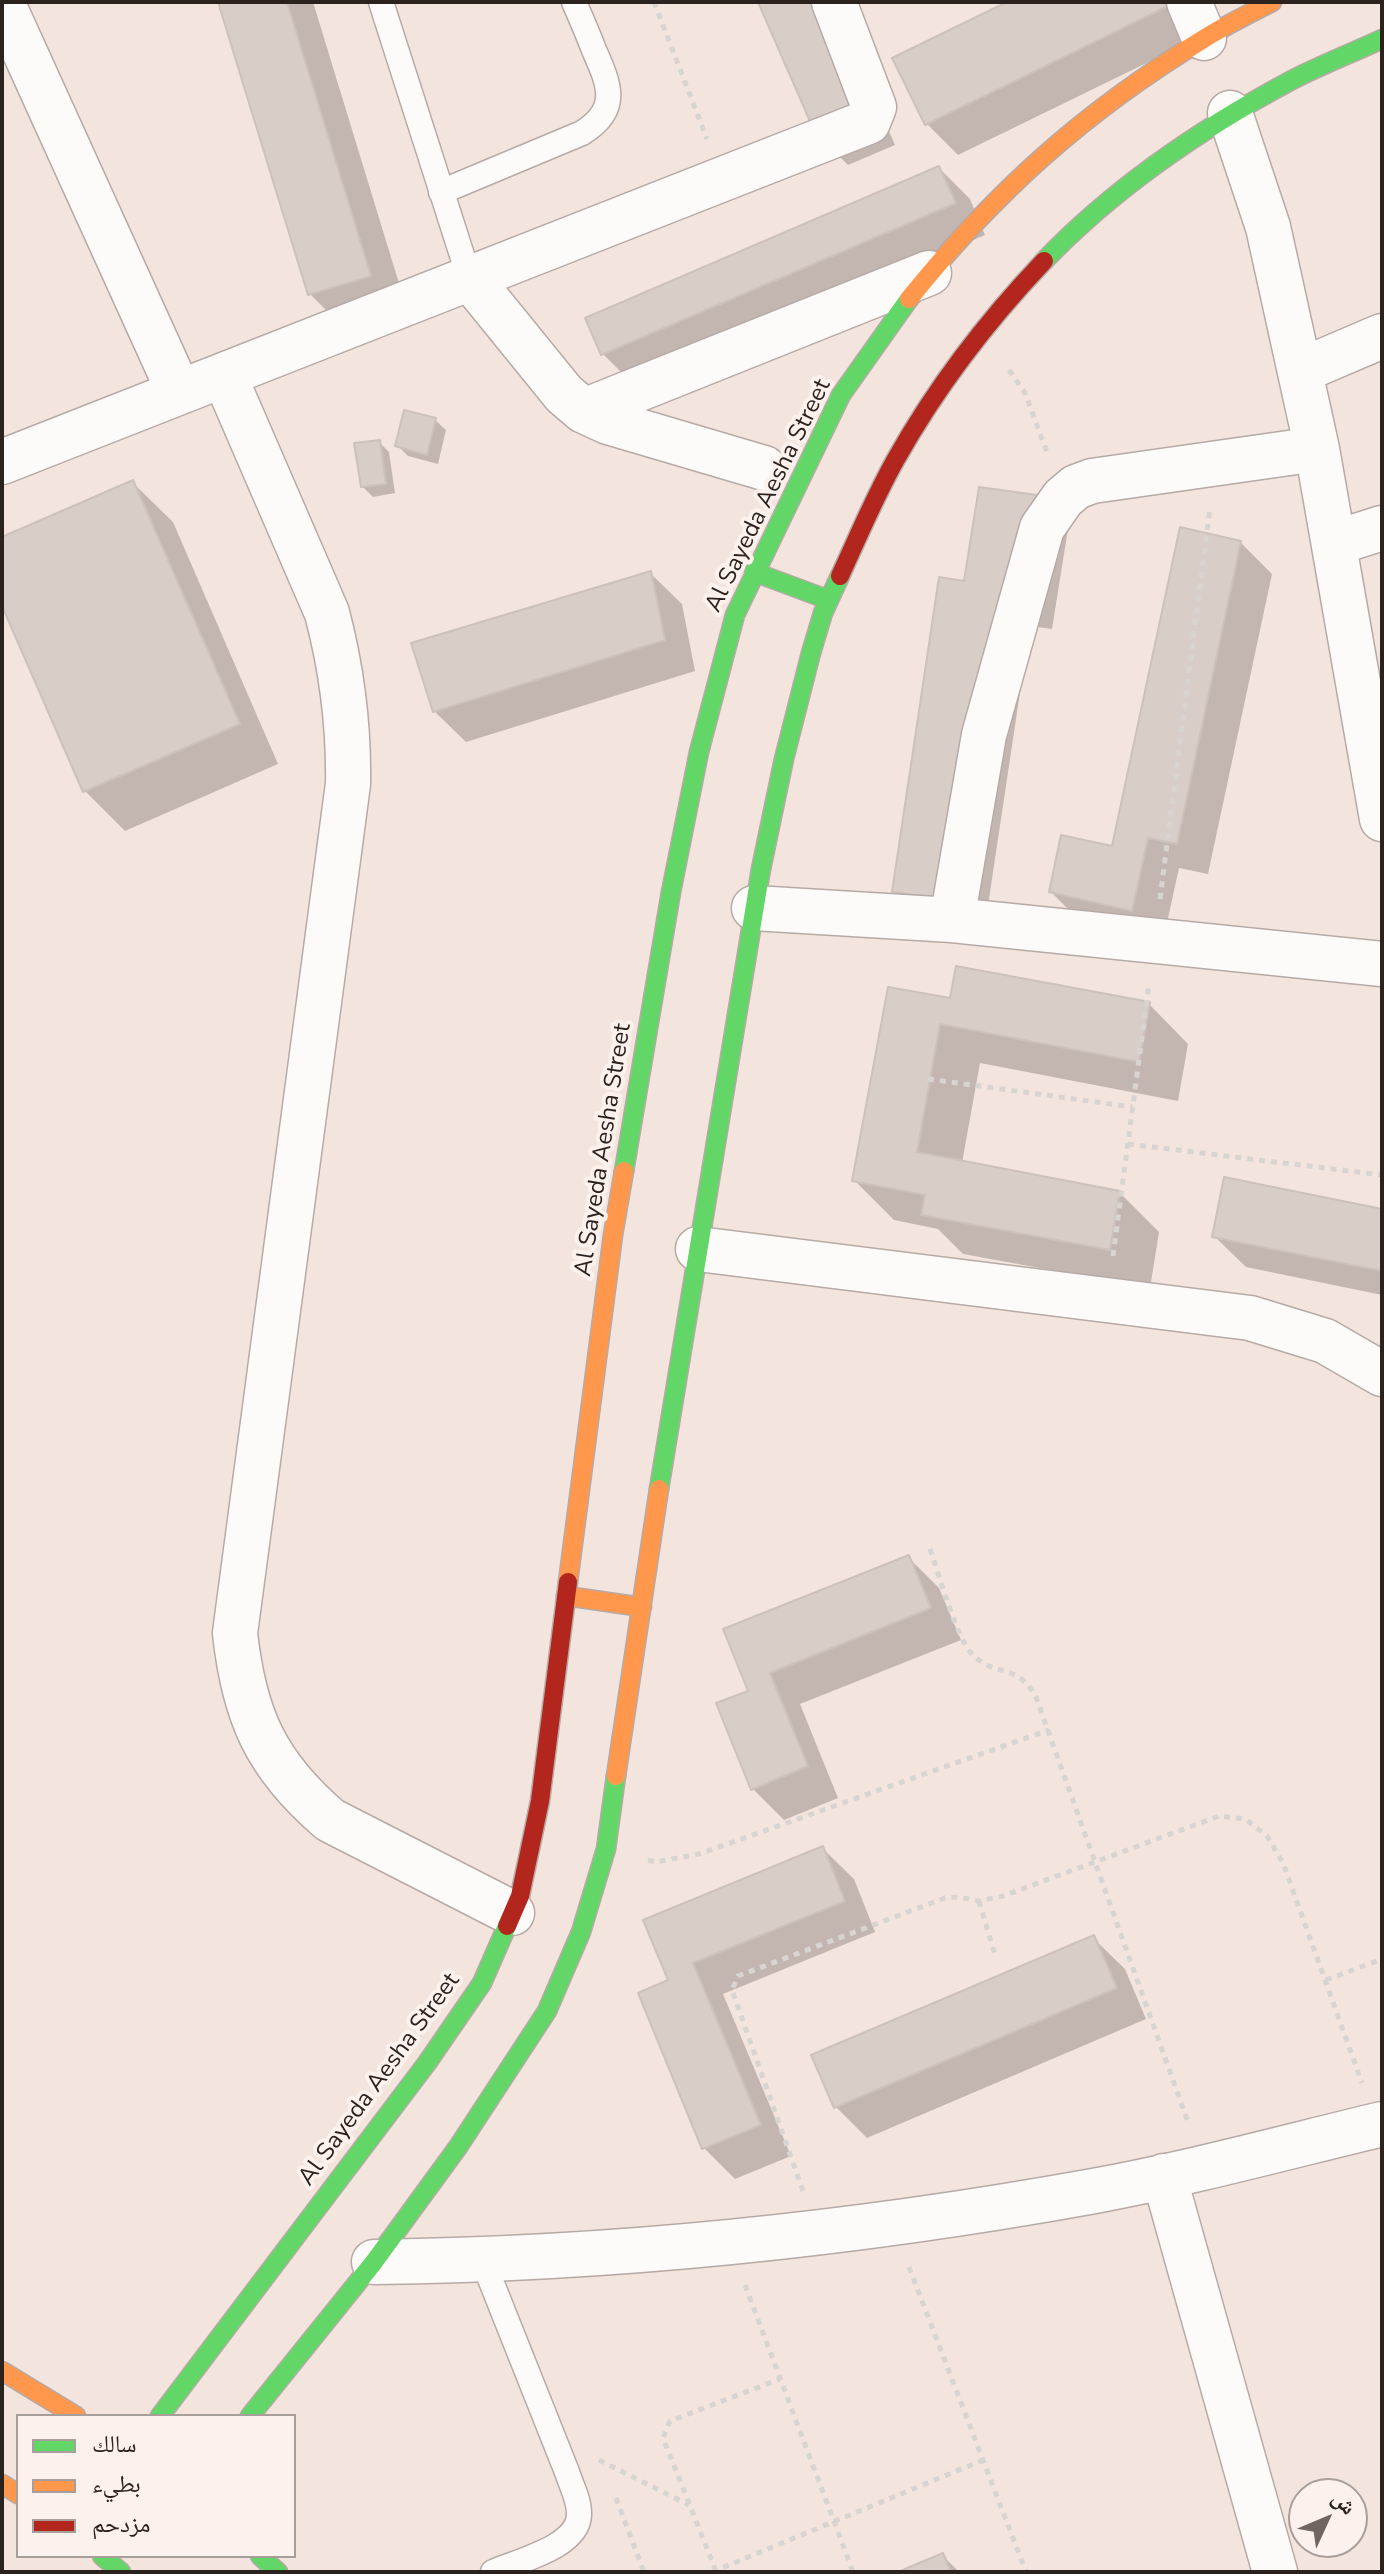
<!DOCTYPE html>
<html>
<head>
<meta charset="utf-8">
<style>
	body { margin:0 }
	#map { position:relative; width:1384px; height:2574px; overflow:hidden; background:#f4e4de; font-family:"Nunito Sans","Noto Naskh Arabic",sans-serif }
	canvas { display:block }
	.frame { position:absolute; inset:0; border:4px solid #2b211d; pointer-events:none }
	.legend { position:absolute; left:16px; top:2414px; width:280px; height:144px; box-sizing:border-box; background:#fcf1ed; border:2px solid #a89e9a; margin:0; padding:10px 14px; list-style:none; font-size:24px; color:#2b211d }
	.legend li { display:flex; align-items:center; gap:16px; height:40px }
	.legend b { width:40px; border:2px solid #a89e9a }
	.north { position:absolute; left:1288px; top:2478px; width:80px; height:80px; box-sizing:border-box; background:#fcf1ed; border:2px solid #a89e9a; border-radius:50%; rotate:46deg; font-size:22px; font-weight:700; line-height:32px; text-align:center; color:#2b211d }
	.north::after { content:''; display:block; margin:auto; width:28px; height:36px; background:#716561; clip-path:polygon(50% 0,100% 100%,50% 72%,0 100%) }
</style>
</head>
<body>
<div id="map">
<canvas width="1384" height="2574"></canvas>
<div class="frame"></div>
<ul class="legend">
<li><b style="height:10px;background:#63d668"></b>سالك</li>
<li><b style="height:10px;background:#ff974d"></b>بطيء</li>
<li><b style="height:10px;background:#b3261e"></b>مزدحم</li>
</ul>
<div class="north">ش</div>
</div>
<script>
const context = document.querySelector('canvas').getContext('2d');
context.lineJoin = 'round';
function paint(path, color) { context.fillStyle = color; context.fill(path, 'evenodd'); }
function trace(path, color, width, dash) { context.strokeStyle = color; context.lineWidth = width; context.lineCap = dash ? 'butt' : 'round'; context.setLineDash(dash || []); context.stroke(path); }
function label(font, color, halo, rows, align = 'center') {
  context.font = font + ' "Nunito Sans",sans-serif'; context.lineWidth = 8; context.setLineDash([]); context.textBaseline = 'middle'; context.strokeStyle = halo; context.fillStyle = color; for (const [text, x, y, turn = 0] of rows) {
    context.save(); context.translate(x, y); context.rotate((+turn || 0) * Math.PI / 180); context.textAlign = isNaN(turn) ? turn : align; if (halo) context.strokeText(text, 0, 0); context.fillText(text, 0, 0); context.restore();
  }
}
paint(new Path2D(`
	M 221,2 L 313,2 L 409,316 L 350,334 L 310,294 Z
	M 760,2 L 833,2 L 895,145 L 848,165 L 817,134 Z
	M 1011,2 L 1190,2 L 1206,34 L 958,155 L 927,124 Z
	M 939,168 L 970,199 L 985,235 L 634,385 L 603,354 Z
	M 435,420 L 446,430 L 438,464 L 408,456 L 398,446 Z
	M 379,442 L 389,452 L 395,493 L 373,497 L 362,486 Z
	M 133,483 L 173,522 L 278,764 L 125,831 L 85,791 L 2,601 L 2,539 Z
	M 1068,529 L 1052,629 L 1030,626 L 984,932 L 925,922 L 894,891 L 966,583 Z
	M 1240,542 L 1272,574 L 1208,874 L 1179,868 L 1163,941 L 1082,923 L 1051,892 L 1114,849 Z
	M 650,573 L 682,604 L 695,671 L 466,742 L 434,711 Z
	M 952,1001 L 1149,1004 L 1188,1044 L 1178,1101 L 980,1063 L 962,1163 L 1120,1193 L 1159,1232 L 1150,1288 L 963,1254 L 938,1229 L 894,1220 L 854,1180 Z
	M 1382,1211 L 1382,1295 L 1246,1267 L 1214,1236 Z
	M 908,1557 L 939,1588 L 961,1640 L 800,1704 L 838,1798 L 784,1820 L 753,1789 L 750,1692 L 725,1630 Z
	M 822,1848 L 854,1879 L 875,1932 L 723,1994 L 791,2156 L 735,2179 L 704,2148 L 670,1981 Z
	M 1093,1938 L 1125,1969 L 1146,2019 L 867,2138 L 836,2107 Z
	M 942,2555 L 959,2572 L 903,2572 Z`), '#0003');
const building = new Path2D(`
	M 218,2 L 287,2 L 371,276 L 308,295 Z
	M 758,2 L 817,2 L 865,114 L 816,135 Z
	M 1007,2 L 1176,2 L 925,125 L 892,58 Z
	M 939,166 L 956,203 L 601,355 L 585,318 Z
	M 404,410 L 436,418 L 427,455 L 395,446 Z
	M 380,440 L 386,484 L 361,487 L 354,443 Z
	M 133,480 L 240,724 L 83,792 L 2,606 L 2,537 Z
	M 979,487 L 1037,495 L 1021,599 L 999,596 L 953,901 L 892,892 L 939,577 L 964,581 Z
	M 1180,527 L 1241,541 L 1177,844 L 1148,838 L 1132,911 L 1049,892 L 1061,835 L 1112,846 Z
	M 651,571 L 665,640 L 433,712 L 411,643 Z
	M 956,966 L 1150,1002 L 1139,1062 L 940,1024 L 917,1152 L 1120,1191 L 1110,1250 L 921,1215 L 925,1195 L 852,1181 L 888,987 L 950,998 Z
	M 1224,1177 L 1382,1209 L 1382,1271 L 1212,1237 Z
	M 909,1555 L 931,1608 L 770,1673 L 808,1766 L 751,1790 L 716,1703 L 748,1691 L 723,1629 Z
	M 823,1846 L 845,1901 L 693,1963 L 761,2125 L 702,2149 L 638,1993 L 668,1980 L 643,1920 Z
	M 1094,1935 L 1117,1988 L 834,2108 L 811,2055 Z
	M 943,2553 L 951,2572 L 898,2572 Z`);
paint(building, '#d9cdc8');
trace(building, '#cdc1bc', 2);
const lane = new Path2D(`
	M 381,2 L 469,277
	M 441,192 L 582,133 C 621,109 609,84 594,50 C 588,34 581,18 574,2
	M 483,2261 L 567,2472 C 571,2485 580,2501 579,2515 C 578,2547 518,2561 493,2572`);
const street = new Path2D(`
	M 2,2 L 179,392
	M 1189,2 L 1204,38
	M 1230,113 L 1268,227 L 1317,449 L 1382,819
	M 469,277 L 564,394 L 584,411 L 608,422 L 764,468
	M 1300,371 L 1382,336
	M 224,375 L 327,613 C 342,670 349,725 348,784 L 235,1633 C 244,1716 266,1765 330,1820 L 512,1913
	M 584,411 L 929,273
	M 2,462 L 868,122 L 874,107 L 834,2
	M 1335,543 L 1382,528
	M 754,908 L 952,920 L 1382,964
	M 952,920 L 984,735 L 1042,528 L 1063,498 L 1076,487 L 1092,481 L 1317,449
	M 698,1249 L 1250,1318 L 1325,1341 L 1382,1374
	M 1164,2176 L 1275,2572
	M 374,2262 C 615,2259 856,2234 1094,2191 C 1191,2173 1286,2147 1382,2124`);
const fast = new Path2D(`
	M 1044,261 C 1115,187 1202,128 1292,80 C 1321,65 1352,53 1382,39
	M 754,572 L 829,600
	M 624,1171 L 671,892 L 699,752 L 735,615 L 841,395 L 909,299
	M 659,1489 L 761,869 L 784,759 L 811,653 L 823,613 L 840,576
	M 160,2416 L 427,2063 L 482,1983 L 507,1926
	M 250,2416 L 374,2262 L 458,2147 L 547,2011 L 581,1932 L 606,1849 L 616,1776
	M 102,2556 L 121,2572
	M 260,2556 L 278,2572`);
const slow = new Path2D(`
	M 909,299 C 995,192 1084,112 1202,40 C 1224,26 1249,14 1272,2
	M 568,1582 L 613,1235 L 624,1171
	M 566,1596 L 642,1607
	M 616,1776 L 659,1489
	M 2,2371 L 76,2416
	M 2,2484 L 18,2494`);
const jam = new Path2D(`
	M 840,576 C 858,537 875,496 896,459 C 937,386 987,321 1044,261
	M 507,1926 L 520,1896 L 540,1801 L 568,1582`);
trace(lane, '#b6aaa6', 27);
trace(street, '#b6aaa6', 47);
trace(fast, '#b6aaa6', 21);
trace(slow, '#b6aaa6', 21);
trace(jam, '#b6aaa6', 21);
trace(new Path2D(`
	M 654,2 L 707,139
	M 1009,370 L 1025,393 L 1048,455
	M 1160,899 L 1210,508
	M 928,1079 L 1133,1107
	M 1128,1144 L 1382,1175
	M 1113,1256 L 1149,984
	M 930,1549 C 938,1572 957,1639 972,1654 C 996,1679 1016,1661 1036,1697 L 1189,2125
	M 648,1860 L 656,1862 L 699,1854 L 1049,1730
	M 979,1901 L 995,1955
	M 1326,1980 L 1382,1959
	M 803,2191 L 732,1990 L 738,1976 L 945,1898 L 958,1897 L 979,1901 L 1003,1896 L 1219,1816 L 1245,1819 L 1267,1836 L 1283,1863 L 1362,2083
	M 909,2267 L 1026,2572
	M 745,2285 L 853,2572
	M 599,2460 L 689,2505
	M 616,2498 L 644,2572
	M 716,2571 L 663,2438 L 670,2421 L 780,2379
	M 712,2572 L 983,2460`), '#d8d4d2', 5, [6, 6]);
trace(lane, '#fdfbfa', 24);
trace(street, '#fdfbfa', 44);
trace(fast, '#63d668', 18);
trace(slow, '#ff974d', 18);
trace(jam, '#b3261e', 18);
label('24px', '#2b211d', '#fcf1ed', [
	["Al Sayeda Aesha Street",769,496,-64],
	["Al Sayeda Aesha Street",604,1150,-81],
	["Al Sayeda Aesha Street",380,2080,-54]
]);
</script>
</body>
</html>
